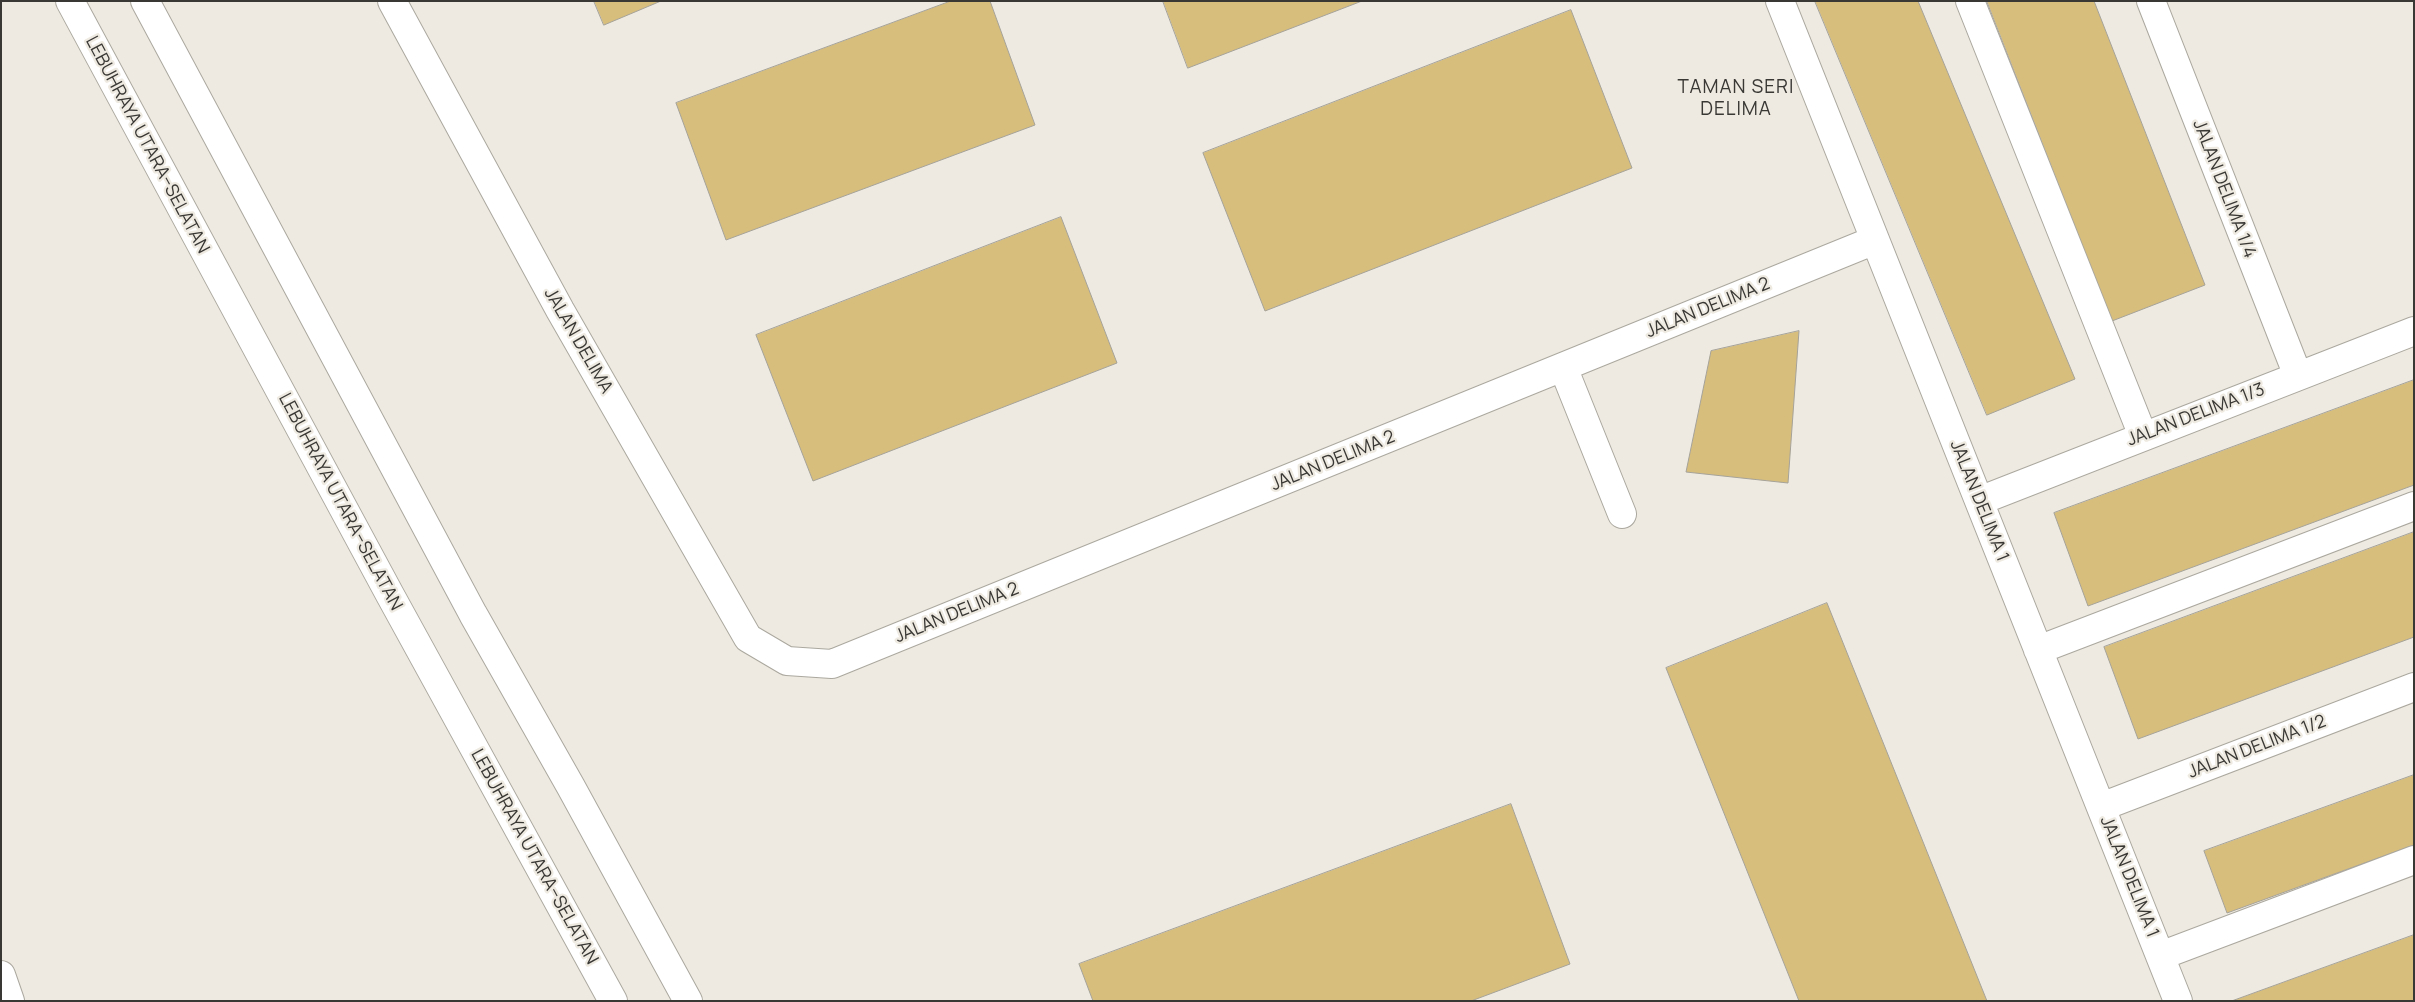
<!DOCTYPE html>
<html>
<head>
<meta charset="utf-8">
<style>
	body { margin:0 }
	#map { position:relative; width:2415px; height:1002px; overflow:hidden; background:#eeeae1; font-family:Manrope,sans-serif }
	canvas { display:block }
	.frame { position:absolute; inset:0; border:2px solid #3a3835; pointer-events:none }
</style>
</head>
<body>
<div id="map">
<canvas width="2415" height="1002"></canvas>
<div class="frame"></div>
</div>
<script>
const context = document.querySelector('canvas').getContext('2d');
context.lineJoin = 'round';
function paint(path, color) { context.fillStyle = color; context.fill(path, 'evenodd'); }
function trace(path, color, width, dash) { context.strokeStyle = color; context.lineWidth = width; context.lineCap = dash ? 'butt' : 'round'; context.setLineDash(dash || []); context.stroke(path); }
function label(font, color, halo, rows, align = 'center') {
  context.font = font + ' Manrope,sans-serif'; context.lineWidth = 4.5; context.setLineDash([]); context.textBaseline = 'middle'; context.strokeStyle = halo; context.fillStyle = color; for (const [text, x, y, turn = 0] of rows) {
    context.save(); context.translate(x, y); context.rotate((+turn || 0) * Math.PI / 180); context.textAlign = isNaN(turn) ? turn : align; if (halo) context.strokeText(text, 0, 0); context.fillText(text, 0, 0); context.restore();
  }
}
const building = new Path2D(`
	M 594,1 L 661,1 L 604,25 Z
	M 951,1 L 990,1 L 1035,125 L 726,240 L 676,103 Z
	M 1163,1 L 1362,1 L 1188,68 Z
	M 1815,1 L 1918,1 L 2075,379 L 1987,415 Z
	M 1987,1 L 2094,1 L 2205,285 L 2112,321 Z
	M 1571,10 L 1632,168 L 1265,311 L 1203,153 Z
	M 1061,217 L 1117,363 L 813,481 L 756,335 Z
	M 1799,331 L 1788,483 L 1686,472 L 1711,351 Z
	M 2414,380 L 2414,485 L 2088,606 L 2054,513 Z
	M 2414,532 L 2414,637 L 2138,739 L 2104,647 Z
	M 1827,603 L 1987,1001 L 1799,1001 L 1666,668 Z
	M 2414,775 L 2414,845 L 2227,913 L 2204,851 Z
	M 1511,804 L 1570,964 L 1471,1001 L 1093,1001 L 1079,964 Z
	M 2414,935 L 2414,1001 L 2232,1001 Z`);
paint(building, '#d8be7c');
trace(building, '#a5a299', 1);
const minor = new Path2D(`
	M 392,1 L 560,310 L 748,638 L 787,661 L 832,664 L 1875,240
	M 1780,1 L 2178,1001
	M 1970,1 L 2143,436
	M 2151,1 L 2298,376
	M 1563,367 L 1622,514
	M 1979,501 L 2414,331
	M 2038,650 L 2414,506
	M 2101,807 L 2414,687
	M 2160,956 L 2414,860
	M 1,975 L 10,1001`);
const highway = new Path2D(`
	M 70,1 L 389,593 L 613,1001
	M 145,1 L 473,614 L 571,787 L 688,1001`);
trace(minor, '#aba89f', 30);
trace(highway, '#aba89f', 30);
trace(minor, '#fff', 28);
trace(highway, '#fff', 28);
label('18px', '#3a3835', '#eeeae1', [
	["LEBUHRAYA UTARA–SELATAN",147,145,62],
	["JALAN DELIMA 1/4",2224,189,69],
	["JALAN DELIMA 2",1708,308,-22],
	["JALAN DELIMA",578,341,60],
	["JALAN DELIMA 1/3",2196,415,-21],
	["JALAN DELIMA 2",1333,461,-22],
	["JALAN DELIMA 1",1979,501,68],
	["LEBUHRAYA UTARA–SELATAN",340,502,62],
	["JALAN DELIMA 2",957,613,-22],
	["JALAN DELIMA 1/2",2257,747,-21],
	["LEBUHRAYA UTARA–SELATAN",534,857,61],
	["JALAN DELIMA 1",2129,877,68]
]);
context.letterSpacing = '1px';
label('19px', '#3a3835', '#eeeae1', [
	["TAMAN SERI",1736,88],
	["DELIMA",1736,110]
]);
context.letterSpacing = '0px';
</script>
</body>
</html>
